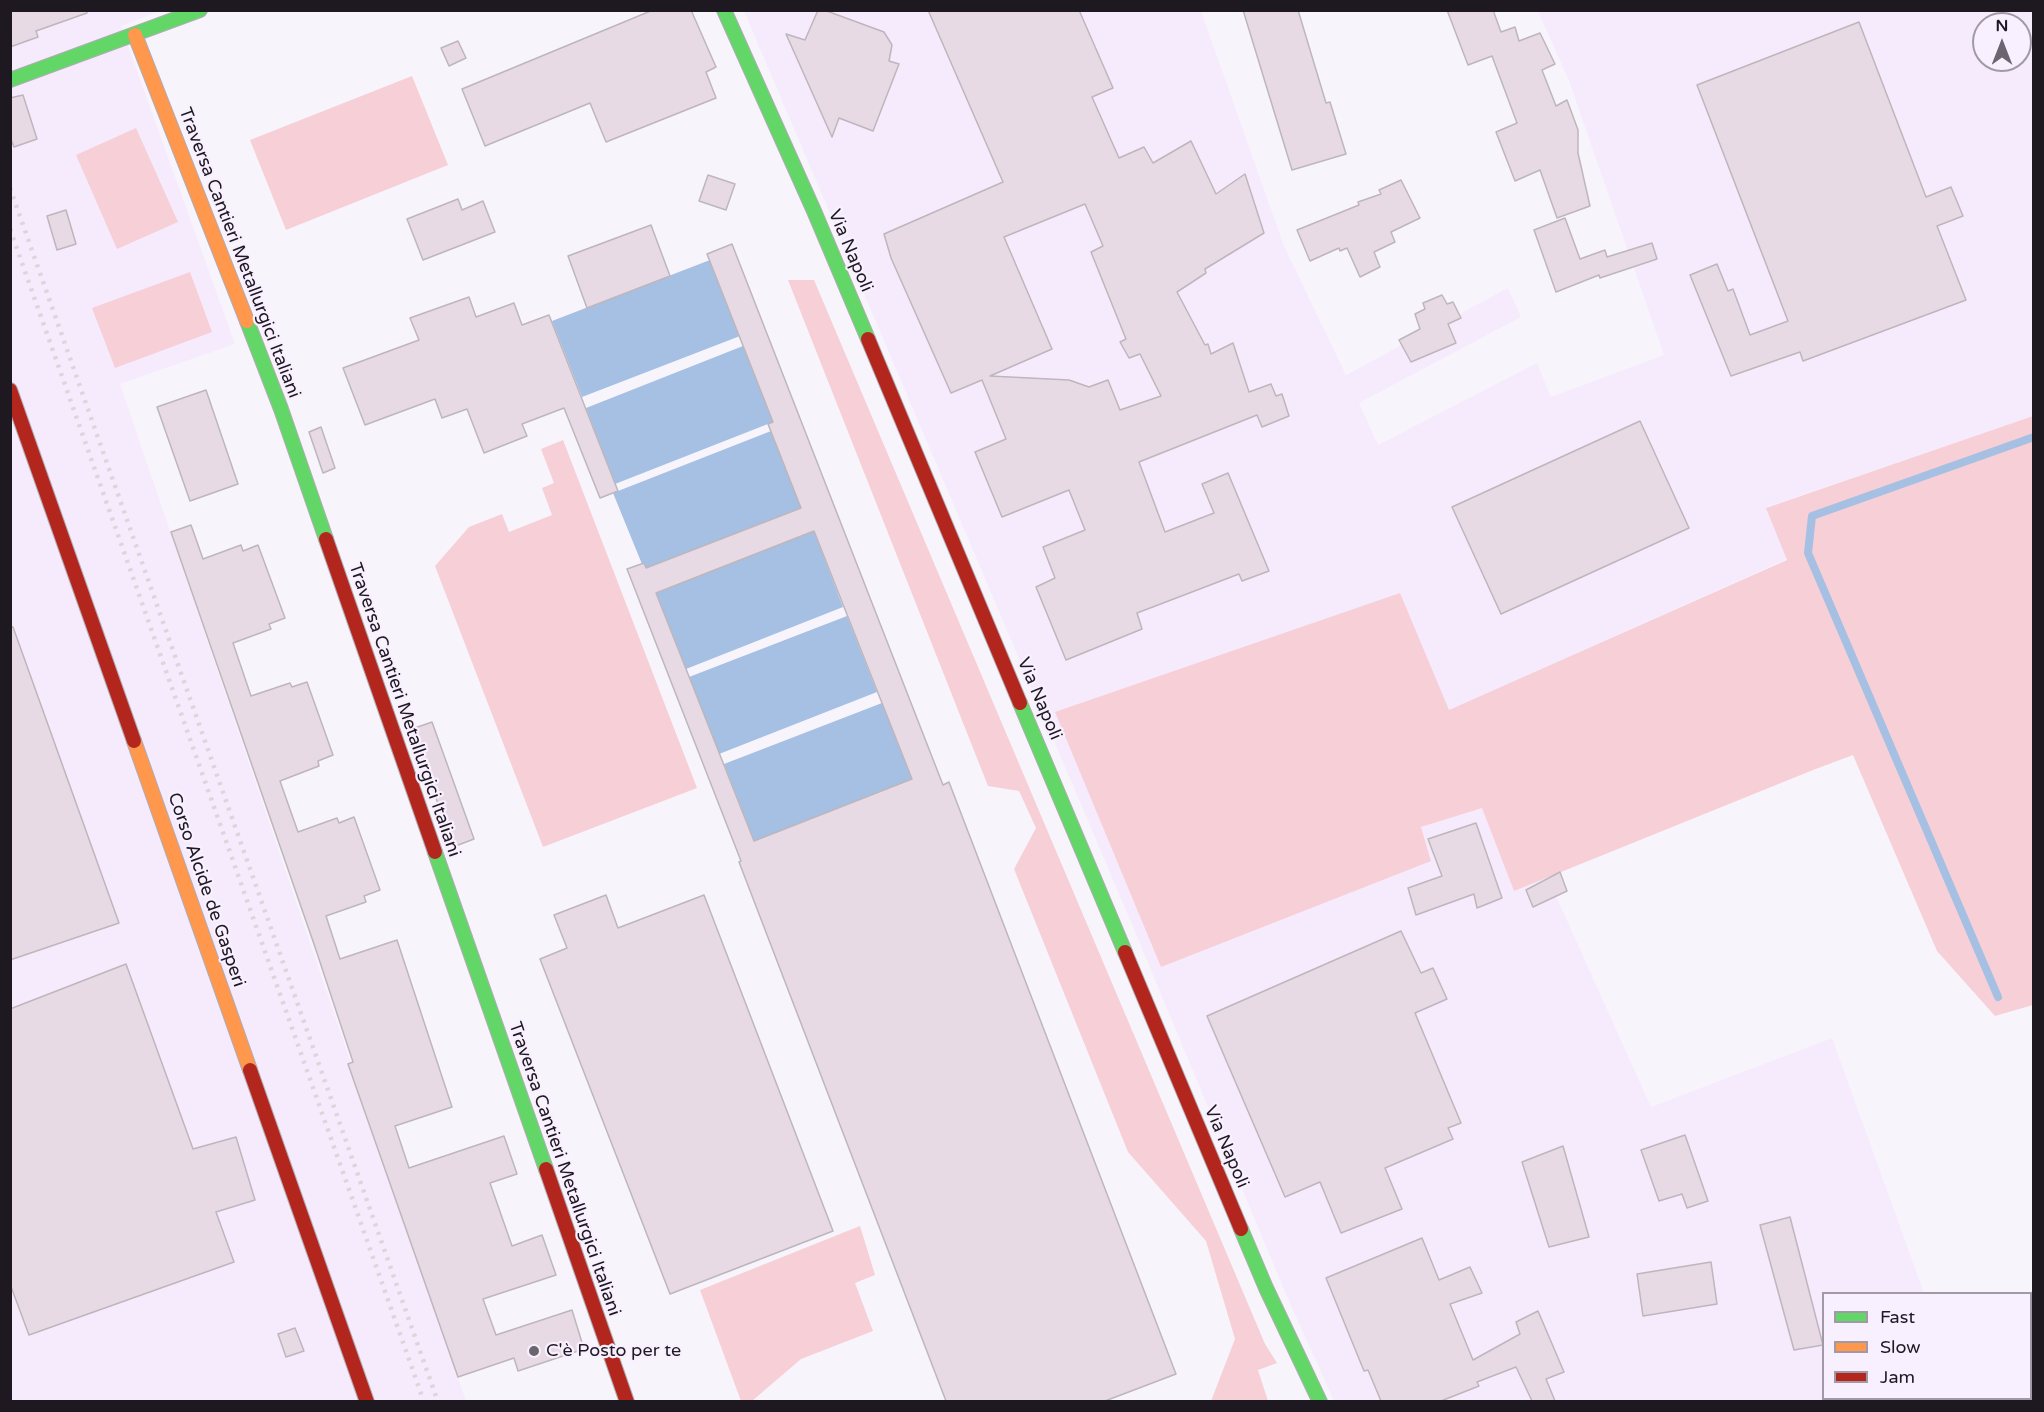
<!DOCTYPE html>
<html>
<head>
<meta charset="utf-8">
<style>
	body { margin:0 }
	#map { position:relative; width:2044px; height:1412px; overflow:hidden; background:#f8f4fc; font-family:"Varela Round",sans-serif }
	canvas { display:block }
	.frame { position:absolute; inset:0; border:12px solid #1e1821; pointer-events:none }
	.legend { position:absolute; left:1822px; top:1292px; width:210px; height:108px; box-sizing:border-box; background:#f9f0ff; border:2px solid #a19aa6; margin:0; padding:8px 10px; list-style:none; font-size:18px; color:#1e1821 }
	.legend li { display:flex; align-items:center; gap:12px; height:30px }
	.legend b { width:30px; border:2px solid #a19aa6 }
	.north { position:absolute; left:1972px; top:12px; width:60px; height:60px; box-sizing:border-box; background:#f9f0ff; border:2px solid #a19aa6; border-radius:50%; rotate:0deg; font-size:16px; font-weight:700; line-height:24px; text-align:center; color:#1e1821 }
	.north::after { content:''; display:block; margin:auto; width:21px; height:27px; background:#6a656e; clip-path:polygon(50% 0,100% 100%,50% 72%,0 100%) }
</style>
</head>
<body>
<div id="map">
<canvas width="2044" height="1412"></canvas>
<div class="frame"></div>
<ul class="legend">
<li><b style="height:8px;background:#63d668"></b>Fast</li>
<li><b style="height:8px;background:#ff974d"></b>Slow</li>
<li><b style="height:8px;background:#b3261e"></b>Jam</li>
</ul>
<div class="north">N</div>
</div>
<script>
const context = document.querySelector('canvas').getContext('2d');
context.lineJoin = 'round';
function paint(path, color) { context.fillStyle = color; context.fill(path, 'evenodd'); }
function trace(path, color, width, dash) { context.strokeStyle = color; context.lineWidth = width; context.lineCap = dash ? 'butt' : 'round'; context.setLineDash(dash || []); context.stroke(path); }
function label(font, color, halo, rows, align = 'center') {
  context.font = font + ' "Varela Round",sans-serif'; context.lineWidth = 4.5; context.setLineDash([]); context.textBaseline = 'middle'; context.strokeStyle = halo; context.fillStyle = color; for (const [text, x, y, turn = 0] of rows) {
    context.save(); context.translate(x, y); context.rotate((+turn || 0) * Math.PI / 180); context.textAlign = isNaN(turn) ? turn : align; if (halo) context.strokeText(text, 0, 0); context.fillText(text, 0, 0); context.restore();
  }
}
paint(new Path2D(`
	M 10,11 L 160,11 L 121,26 L 235,344 L 120,384 L 466,1401 L 13,1402 L 11,1396 Z
	M 744,11 L 1201,11 L 1284,246 L 1346,375 L 1508,288 L 1521,317 L 1359,403 L 1378,445 L 1537,363 L 1551,397 L 1664,355 L 1569,81 L 1538,11 L 2033,11 L 2033,416 L 1767,507 L 1787,559 L 1448,711 L 1055,712 L 1431,860 L 1421,827 L 1483,807 L 1514,891 L 1547,876 L 1651,1107 L 1832,1038 L 1924,1293 L 1824,1294 L 1824,1398 L 1880,1399 L 1881,1401 L 1334,1401 L 1285,1292 L 1136,934 ZM 1984,24 L 2020,24 L 2020,60 L 1984,60 Z`), '#f6ebfc');
paint(new Path2D(`
	M 412,76 L 448,165 L 286,230 L 250,140 Z
	M 136,128 L 178,222 L 117,249 L 76,155 Z
	M 190,272 L 212,332 L 115,368 L 92,308 Z
	M 788,280 L 814,280 L 1265,1344 L 1277,1363 L 1258,1370 L 1268,1401 L 1211,1401 L 1235,1339 L 1206,1241 L 1128,1152 L 1014,869 L 1036,828 L 1019,791 L 988,786 Z
	M 2033,416 L 2033,1005 L 1995,1016 L 1937,951 L 1853,755 L 1813,770 L 1514,891 L 1482,808 L 1421,827 L 1431,861 L 1161,967 L 1055,712 L 1400,593 L 1449,710 L 1787,560 L 1766,508 Z
	M 563,440 L 697,788 L 543,847 L 435,566 L 469,527 L 502,514 L 509,532 L 552,515 L 542,488 L 554,483 L 541,449 Z
	M 860,1226 L 875,1275 L 855,1283 L 873,1331 L 801,1359 L 752,1401 L 741,1401 L 700,1290 Z`), '#f7cfd6');
paint(new Path2D(`
	M 710,260 L 740,336 L 582,397 L 552,321 Z
	M 743,346 L 773,422 L 615,484 L 586,408 Z
	M 771,431 L 801,508 L 644,569 L 613,493 Z
	M 814,531 L 843,607 L 686,669 L 656,593 Z
	M 847,616 L 877,692 L 719,754 L 689,677 Z
	M 882,703 L 912,779 L 754,841 L 724,764 Z`), '#a5c0e3');
trace(new Path2D(`
	M 1998,997 L 1808,553 L 1812,516 L 2034,437`), '#a5c0e3', 8);
const building = new Path2D(`
	M 10,10 L 86,10 L 87,13 L 36,31 L 38,37 L 10,47 Z
	M 653,10 L 691,10 L 716,67 L 706,72 L 716,98 L 606,142 L 590,103 L 485,146 L 462,89 Z
	M 818,10 L 824,10 L 884,32 L 892,45 L 889,61 L 899,64 L 873,131 L 839,118 L 832,137 L 786,34 L 805,40 Z
	M 928,10 L 1079,10 L 1113,88 L 1092,97 L 1119,158 L 1144,147 L 1153,163 L 1191,141 L 1216,194 L 1245,174 L 1264,233 L 1205,269 L 1206,273 L 1177,292 L 1205,345 L 1208,344 L 1211,354 L 1233,343 L 1249,392 L 1271,384 L 1276,396 L 1282,394 L 1289,416 L 1262,427 L 1257,415 L 1139,462 L 1165,532 L 1214,513 L 1202,484 L 1228,473 L 1269,571 L 1242,581 L 1239,574 L 1137,613 L 1142,629 L 1066,660 L 1036,587 L 1055,578 L 1043,547 L 1085,530 L 1069,490 L 1002,517 L 975,452 L 1006,439 L 982,380 L 951,393 L 891,258 L 884,234 L 1003,182 ZM 1085,204 L 1103,246 L 1091,252 L 1126,339 L 1120,342 L 1129,358 L 1140,354 L 1161,396 L 1120,410 L 1108,380 L 1089,387 L 1069,380 L 990,376 L 1052,349 L 1004,237 Z
	M 1243,10 L 1298,10 L 1326,103 L 1330,102 L 1346,154 L 1292,170 Z
	M 1447,10 L 1493,10 L 1501,32 L 1515,27 L 1519,41 L 1540,33 L 1555,64 L 1542,70 L 1556,106 L 1567,100 L 1578,130 L 1578,153 L 1590,206 L 1557,218 L 1540,170 L 1515,181 L 1496,132 L 1517,123 L 1492,56 L 1468,65 Z
	M 1859,22 L 1926,197 L 1951,187 L 1963,216 L 1937,226 L 1966,300 L 1803,361 L 1800,352 L 1731,376 L 1690,275 L 1717,264 L 1728,291 L 1733,289 L 1750,335 L 1788,321 L 1697,85 Z
	M 458,41 L 466,58 L 449,66 L 441,48 Z
	M 23,95 L 37,139 L 14,147 L 10,137 L 10,98 Z
	M 708,175 L 735,184 L 726,210 L 699,201 Z
	M 1401,180 L 1420,218 L 1391,232 L 1395,242 L 1374,252 L 1380,267 L 1360,277 L 1347,248 L 1340,251 L 1339,248 L 1310,261 L 1297,230 L 1359,205 L 1358,202 L 1381,194 L 1379,190 Z
	M 458,199 L 462,210 L 483,201 L 495,232 L 423,260 L 407,219 Z
	M 66,210 L 76,244 L 57,250 L 47,216 Z
	M 1565,218 L 1580,259 L 1605,250 L 1607,257 L 1652,243 L 1657,259 L 1600,278 L 1599,275 L 1556,292 L 1534,230 Z
	M 651,225 L 670,276 L 587,308 L 568,256 Z
	M 732,244 L 943,785 L 949,782 L 1176,1374 L 1105,1401 L 946,1401 L 739,862 L 741,861 L 627,569 L 644,563 L 646,568 L 801,508 L 768,424 L 773,422 L 707,254 ZM 814,531 L 912,779 L 754,841 L 656,593 Z
	M 1442,295 L 1447,304 L 1453,302 L 1461,318 L 1448,324 L 1456,343 L 1411,362 L 1399,340 L 1420,329 L 1415,314 L 1425,309 L 1423,303 Z
	M 469,297 L 476,317 L 514,303 L 522,325 L 549,315 L 618,491 L 600,498 L 564,408 L 522,424 L 527,436 L 484,453 L 467,409 L 442,418 L 435,399 L 365,425 L 343,368 L 419,340 L 410,318 Z
	M 206,390 L 238,484 L 190,501 L 157,407 Z
	M 1640,421 L 1689,528 L 1501,614 L 1452,507 Z
	M 321,427 L 335,468 L 323,473 L 309,432 Z
	M 191,525 L 203,559 L 241,545 L 243,551 L 258,545 L 285,618 L 269,624 L 271,629 L 233,643 L 251,696 L 290,683 L 292,687 L 307,682 L 333,755 L 318,761 L 319,766 L 280,781 L 298,832 L 337,818 L 339,823 L 354,817 L 380,890 L 364,896 L 366,902 L 326,916 L 340,959 L 397,940 L 452,1107 L 395,1126 L 409,1168 L 504,1136 L 517,1174 L 490,1183 L 512,1246 L 542,1235 L 556,1275 L 483,1299 L 496,1335 L 572,1310 L 584,1349 L 518,1371 L 514,1358 L 458,1377 L 348,1064 L 353,1062 L 315,947 L 171,532 Z
	M 10,627 L 13,627 L 119,923 L 10,960 Z
	M 432,722 L 474,839 L 453,847 L 412,729 Z
	M 1476,823 L 1502,898 L 1477,908 L 1474,894 L 1416,915 L 1408,888 L 1442,876 L 1428,839 Z
	M 1560,872 L 1567,891 L 1533,907 L 1526,890 Z
	M 606,895 L 618,928 L 704,895 L 833,1231 L 670,1294 L 540,959 L 567,948 L 554,915 Z
	M 1401,931 L 1421,973 L 1433,968 L 1447,999 L 1415,1013 L 1461,1123 L 1448,1128 L 1453,1139 L 1385,1168 L 1402,1209 L 1341,1233 L 1320,1182 L 1285,1197 L 1207,1016 Z
	M 126,964 L 193,1149 L 236,1137 L 255,1200 L 216,1212 L 234,1262 L 29,1335 L 10,1284 L 10,1009 Z
	M 1685,1135 L 1708,1201 L 1687,1208 L 1682,1194 L 1659,1201 L 1641,1150 Z
	M 1563,1146 L 1589,1237 L 1549,1247 L 1522,1162 Z
	M 1790,1217 L 1823,1345 L 1794,1350 L 1760,1225 Z
	M 1422,1238 L 1439,1280 L 1470,1267 L 1482,1293 L 1450,1304 L 1473,1360 L 1520,1334 L 1516,1322 L 1538,1311 L 1564,1372 L 1546,1379 L 1555,1401 L 1532,1401 L 1516,1367 L 1477,1382 L 1479,1386 L 1441,1401 L 1381,1401 L 1368,1370 L 1364,1371 L 1326,1278 Z
	M 1711,1262 L 1717,1304 L 1643,1316 L 1637,1274 Z
	M 295,1328 L 304,1351 L 286,1357 L 278,1334 Z`);
paint(building, '#e8dae4');
trace(building, '#bdb6bc', 1.5);
const fast = new Path2D(`
	M 724,10 L 814,211 L 868,339
	M 10,80 L 200,10
	M 247,321 L 281,409 L 326,539
	M 1020,703 L 1125,952
	M 435,852 L 546,1169
	M 1241,1229 L 1266,1288 L 1320,1402`);
const slow = new Path2D(`
	M 135,35 L 247,321
	M 134,741 L 250,1070`);
const jam = new Path2D(`
	M 868,339 L 1020,703
	M 10,390 L 134,741
	M 326,539 L 435,852
	M 1125,952 L 1241,1229
	M 250,1070 L 367,1402
	M 546,1169 L 627,1402`);
trace(fast, '#b1acb4', 16);
trace(slow, '#b1acb4', 16);
trace(jam, '#b1acb4', 16);
trace(fast, '#63d668', 14);
trace(slow, '#ff974d', 14);
trace(jam, '#b3261e', 14);
trace(new Path2D(`
	M 10,188 L 438,1402
	M 10,229 L 424,1402`), '#d9d7da', 4.5, [3, 6]);
for (const [x, y, r, color] of [
	[534,1351,6,"#6a656e"]
]) { const dot = new Path2D(); dot.arc(x, y, r, 0, 2 * Math.PI); context.fillStyle = color; context.fill(dot); trace(dot, '#f9f0ff', 2); }
label('18px', '#1e1821', '#f9f0ff', [
	["Via Napoli",850,251,67],
	["Traversa Cantieri Metallurgici Italiani",239,253,69],
	["Via Napoli",1039,699,67],
	["Traversa Cantieri Metallurgici Italiani",404,710,71],
	["Corso Alcide de Gasperi",206,890,71],
	["Via Napoli",1226,1147,67],
	["Traversa Cantieri Metallurgici Italiani",564,1169,71]
]);
label('18px', '#1e1821', '#f9f0ff', [
	["C'è Posto per te",546,1351]
], 'left');
</script>
</body>
</html>
